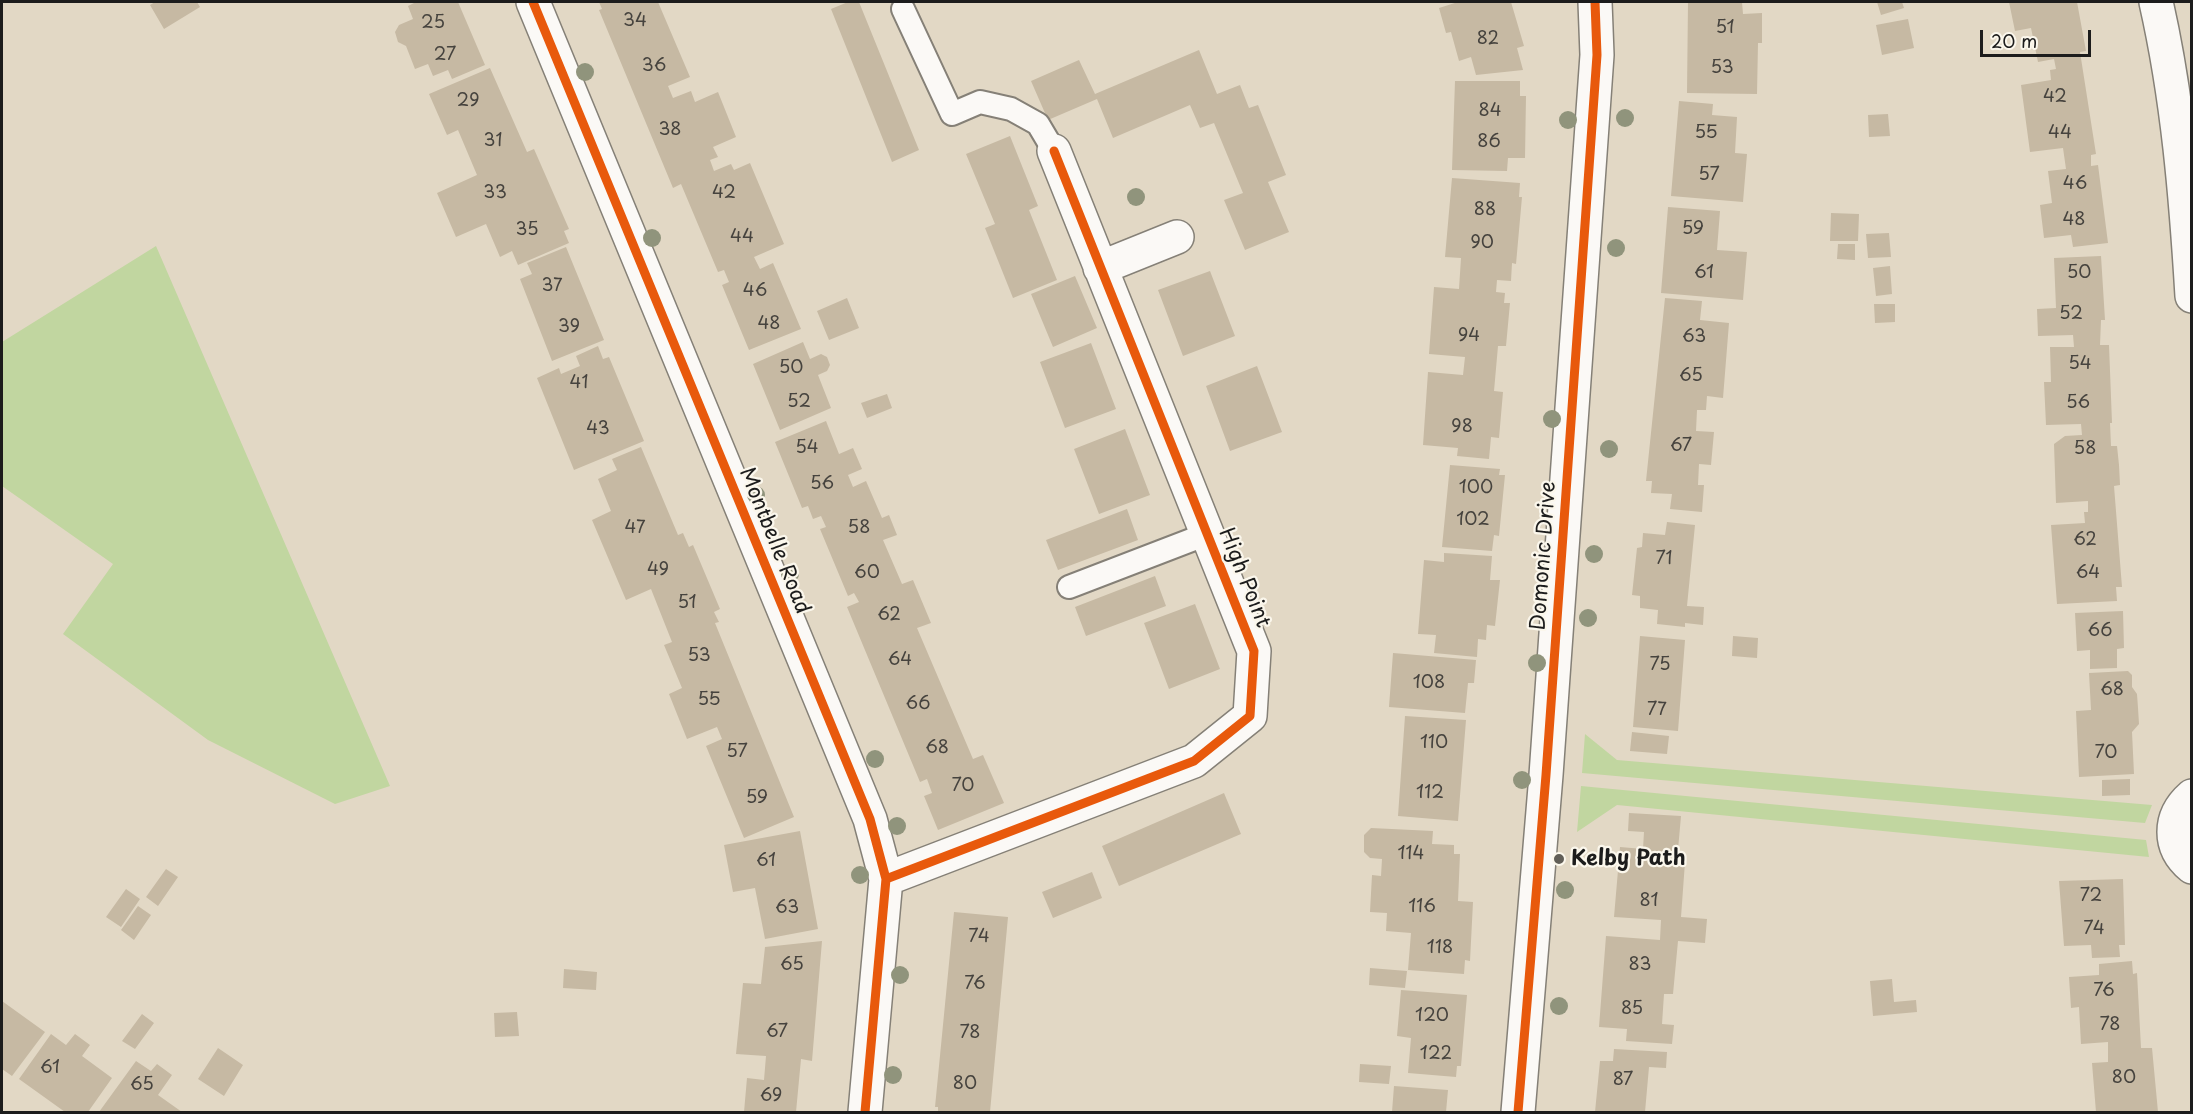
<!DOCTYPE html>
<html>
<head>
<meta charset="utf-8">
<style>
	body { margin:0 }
	#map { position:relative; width:2193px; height:1114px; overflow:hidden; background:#e2d8c5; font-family:"Playpen Sans",sans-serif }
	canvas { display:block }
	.frame { position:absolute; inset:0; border:3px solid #1c1c1c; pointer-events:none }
	.scale { position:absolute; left:1980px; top:30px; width:111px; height:27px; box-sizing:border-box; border:3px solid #1c1c1c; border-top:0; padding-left:8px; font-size:18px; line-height:21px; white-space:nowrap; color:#1c1c1c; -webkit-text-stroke:4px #fbf7ec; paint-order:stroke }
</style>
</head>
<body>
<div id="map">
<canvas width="2193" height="1114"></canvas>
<div class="frame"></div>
<div class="scale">20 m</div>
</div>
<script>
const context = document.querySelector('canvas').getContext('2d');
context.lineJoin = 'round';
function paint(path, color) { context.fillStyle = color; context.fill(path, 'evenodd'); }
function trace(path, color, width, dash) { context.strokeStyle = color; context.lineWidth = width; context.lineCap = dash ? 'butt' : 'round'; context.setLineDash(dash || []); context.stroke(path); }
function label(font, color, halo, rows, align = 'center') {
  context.font = font + ' "Playpen Sans",sans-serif'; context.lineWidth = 4.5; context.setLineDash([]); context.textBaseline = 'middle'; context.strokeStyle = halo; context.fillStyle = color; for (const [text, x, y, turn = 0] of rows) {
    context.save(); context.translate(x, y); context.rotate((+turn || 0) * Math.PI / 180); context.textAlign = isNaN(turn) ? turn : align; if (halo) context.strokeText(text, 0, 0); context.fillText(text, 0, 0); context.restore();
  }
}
paint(new Path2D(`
	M 156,246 L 390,786 L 335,804 L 208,740 L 63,634 L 113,564 L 2,486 L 2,342 Z
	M 1585,734 L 1617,760 L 2152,805 L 2145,823 L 1582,773 Z
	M 1581,786 L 2146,840 L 2149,857 L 1617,805 L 1577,832 Z`), '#c1d6a0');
paint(new Path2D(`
	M 155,2 L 197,2 L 200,7 L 164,29 L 150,5 Z
	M 416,2 L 458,2 L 485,65 L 452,79 L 448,70 L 433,76 L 428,64 L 415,69 L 406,46 L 398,42 L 395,32 L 399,25 L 413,19 L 408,6 Z
	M 599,2 L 658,2 L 690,77 L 668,86 L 673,98 L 691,91 L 695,102 L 718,92 L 736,137 L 713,147 L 718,157 L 710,160 L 714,171 L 731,164 L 734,170 L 750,163 L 784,244 L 754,257 L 760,269 L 773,263 L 801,329 L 749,350 L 722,285 L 729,282 L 724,270 L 718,272 L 681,184 L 673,188 L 599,10 L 602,9 Z
	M 848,2 L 859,2 L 919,150 L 892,162 L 831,9 Z
	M 1458,2 L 1511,2 L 1524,46 L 1517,48 L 1523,70 L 1476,75 L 1471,57 L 1459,61 L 1451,32 L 1446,33 L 1439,8 Z
	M 1688,2 L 1742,2 L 1743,14 L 1762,13 L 1762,43 L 1758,43 L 1757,94 L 1687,93 Z
	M 1877,2 L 1902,2 L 1904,8 L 1881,15 Z
	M 2009,2 L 2077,2 L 2086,51 L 2080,52 L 2096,154 L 2091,155 L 2091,166 L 2098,165 L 2108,243 L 2073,247 L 2071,235 L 2044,238 L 2040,205 L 2052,203 L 2048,171 L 2066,169 L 2063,148 L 2030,152 L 2021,85 L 2051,80 L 2050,70 L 2056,69 L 2054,59 L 2038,62 L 2031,28 L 2015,31 Z
	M 1908,19 L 1914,48 L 1882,55 L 1876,25 Z
	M 1199,50 L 1217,94 L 1240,85 L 1249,108 L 1258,105 L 1286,175 L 1268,182 L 1289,232 L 1245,250 L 1224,200 L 1243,193 L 1214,123 L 1200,128 L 1190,105 L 1113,138 L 1097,99 L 1048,120 L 1031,81 L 1079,60 L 1095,94 Z
	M 490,68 L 527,152 L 534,149 L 569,229 L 564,231 L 569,243 L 518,265 L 512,251 L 500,257 L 486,224 L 456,237 L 437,193 L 477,175 L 458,130 L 447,135 L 429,94 Z
	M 1455,81 L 1520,81 L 1520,96 L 1526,96 L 1525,158 L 1508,158 L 1507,171 L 1452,170 Z
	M 1679,101 L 1713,104 L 1712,115 L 1737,117 L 1735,153 L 1747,154 L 1743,202 L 1671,196 Z
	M 1888,114 L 1890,136 L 1869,137 L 1868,115 Z
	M 1010,136 L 1038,206 L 1029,210 L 1057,280 L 1013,298 L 985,228 L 995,224 L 966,154 Z
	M 1452,178 L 1520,183 L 1519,197 L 1522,197 L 1516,264 L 1512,263 L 1511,281 L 1497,280 L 1496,292 L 1505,293 L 1504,303 L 1510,303 L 1506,346 L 1498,346 L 1494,391 L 1503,392 L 1499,438 L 1491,437 L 1489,459 L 1457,456 L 1458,448 L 1423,445 L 1428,372 L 1463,375 L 1465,357 L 1429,354 L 1434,287 L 1459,289 L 1461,258 L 1445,257 Z
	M 1668,207 L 1720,211 L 1717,250 L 1747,252 L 1743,300 L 1661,293 Z
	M 1831,213 L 1859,214 L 1858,241 L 1830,241 Z
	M 1889,233 L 1891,257 L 1868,258 L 1866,234 Z
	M 1838,244 L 1855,244 L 1855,260 L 1837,259 Z
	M 566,247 L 604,340 L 552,361 L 520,279 L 532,274 L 527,263 Z
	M 2101,256 L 2105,320 L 2101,320 L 2100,345 L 2109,345 L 2112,423 L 2110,423 L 2111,446 L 2117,446 L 2119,465 L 2120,485 L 2114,486 L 2122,587 L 2116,587 L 2117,601 L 2057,604 L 2051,525 L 2085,523 L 2084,512 L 2088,512 L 2088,501 L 2056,503 L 2054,444 L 2065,436 L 2082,435 L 2081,424 L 2046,425 L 2044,382 L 2051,382 L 2050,347 L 2074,347 L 2073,335 L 2038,336 L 2037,309 L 2056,308 L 2054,258 Z
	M 1890,266 L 1892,294 L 1876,296 L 1873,268 Z
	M 1210,271 L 1235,336 L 1183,356 L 1158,290 Z
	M 1075,276 L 1097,328 L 1053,347 L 1031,294 Z
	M 847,298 L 859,328 L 829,340 L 817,311 Z
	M 1665,298 L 1702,301 L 1700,320 L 1729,323 L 1723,398 L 1707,396 L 1706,410 L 1697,410 L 1696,431 L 1714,432 L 1711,465 L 1699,464 L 1698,485 L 1704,485 L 1702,512 L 1670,509 L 1672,494 L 1651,493 L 1652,481 L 1646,481 Z
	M 1874,304 L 1895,304 L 1895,322 L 1875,323 Z
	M 803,342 L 810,359 L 821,354 L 827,357 L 830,365 L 827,371 L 818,375 L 831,408 L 780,430 L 753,364 Z
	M 1091,343 L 1116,409 L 1065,428 L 1040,362 Z
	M 598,346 L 603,359 L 609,357 L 644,441 L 574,470 L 537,378 L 559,368 L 561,374 L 580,366 L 576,356 Z
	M 1257,366 L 1282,432 L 1230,451 L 1206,386 Z
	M 887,394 L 892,408 L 867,418 L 861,403 Z
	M 826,421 L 839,454 L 853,448 L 862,469 L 848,475 L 853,487 L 866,481 L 882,518 L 889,515 L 897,535 L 883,540 L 902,584 L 913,580 L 931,623 L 917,628 L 973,759 L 983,755 L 1004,803 L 938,830 L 924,796 L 932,793 L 927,779 L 920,782 L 847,607 L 859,602 L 854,593 L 848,596 L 820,529 L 826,527 L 821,516 L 813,519 L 808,506 L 802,508 L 775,442 Z
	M 1125,429 L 1150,495 L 1099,514 L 1074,449 Z
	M 641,447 L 678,535 L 683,533 L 689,547 L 693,545 L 720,609 L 714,612 L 719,622 L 715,623 L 794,817 L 744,838 L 706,746 L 722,739 L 717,727 L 687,739 L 669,694 L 682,688 L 664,645 L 672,642 L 651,589 L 626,600 L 592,520 L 611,511 L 598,479 L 617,470 L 612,459 Z
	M 1450,465 L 1500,469 L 1499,475 L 1505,475 L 1499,536 L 1494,535 L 1492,551 L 1442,547 Z
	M 1127,509 L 1138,540 L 1058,570 L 1046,540 Z
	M 1667,522 L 1695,525 L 1687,606 L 1704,607 L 1703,625 L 1685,623 L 1685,627 L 1657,624 L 1658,610 L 1640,608 L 1640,596 L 1632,595 L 1637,548 L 1642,547 L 1643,533 L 1665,535 Z
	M 1444,553 L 1492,556 L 1490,580 L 1500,580 L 1495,626 L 1487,625 L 1486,640 L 1478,639 L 1477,657 L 1434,653 L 1436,635 L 1418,634 L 1424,560 L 1444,562 Z
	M 1155,576 L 1166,606 L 1086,636 L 1075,607 Z
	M 1195,604 L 1220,669 L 1169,689 L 1144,623 Z
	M 2123,611 L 2124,648 L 2117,649 L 2117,668 L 2090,669 L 2090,650 L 2077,651 L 2075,613 Z
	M 1640,636 L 1685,640 L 1678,731 L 1633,727 Z
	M 1733,636 L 1758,638 L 1757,658 L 1732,656 Z
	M 1393,653 L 1476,660 L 1474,683 L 1468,683 L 1465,713 L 1389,707 Z
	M 2128,671 L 2132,675 L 2132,687 L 2137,694 L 2138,708 L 2139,724 L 2132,732 L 2134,774 L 2079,777 L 2076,711 L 2091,710 L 2089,673 Z
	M 1405,716 L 1466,720 L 1458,821 L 1398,816 Z
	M 1632,732 L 1669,736 L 1667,754 L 1630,751 Z
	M 2130,779 L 2130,795 L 2102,796 L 2102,780 Z
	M 1224,793 L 1241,834 L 1119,886 L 1102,846 Z
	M 1629,813 L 1681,816 L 1677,861 L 1685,862 L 1681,917 L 1707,919 L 1705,943 L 1678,941 L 1673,994 L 1664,994 L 1662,1024 L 1674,1025 L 1672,1044 L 1626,1041 L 1627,1029 L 1599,1027 L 1606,936 L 1660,940 L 1661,920 L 1614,917 L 1620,847 L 1643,849 L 1644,832 L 1628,831 Z
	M 1371,828 L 1433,831 L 1432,844 L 1454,845 L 1454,854 L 1460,854 L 1458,901 L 1473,902 L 1470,961 L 1465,960 L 1464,974 L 1408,970 L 1411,933 L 1386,931 L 1387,913 L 1370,912 L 1372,875 L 1381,876 L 1382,859 L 1370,858 L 1364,852 L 1364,835 Z
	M 800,831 L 818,929 L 765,939 L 755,888 L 733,892 L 724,845 Z
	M 166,869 L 178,877 L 158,906 L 146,897 Z
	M 1092,872 L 1102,898 L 1053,918 L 1042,892 Z
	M 2123,879 L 2125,945 L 2119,945 L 2120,957 L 2092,958 L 2091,945 L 2064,946 L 2059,881 Z
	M 126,889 L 140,899 L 121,927 L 106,917 Z
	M 138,906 L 151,915 L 134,940 L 121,930 Z
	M 954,912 L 1008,917 L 990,1112 L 938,1112 L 938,1107 L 935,1107 Z
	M 822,941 L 812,1061 L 801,1059 L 796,1112 L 744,1112 L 747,1078 L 764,1080 L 766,1056 L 736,1054 L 743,983 L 761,984 L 765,947 Z
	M 2132,961 L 2133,974 L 2137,973 L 2141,1048 L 2152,1048 L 2158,1112 L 2096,1112 L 2092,1063 L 2108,1062 L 2108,1042 L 2081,1044 L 2079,1007 L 2071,1008 L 2069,977 L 2099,975 L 2099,964 Z
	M 1370,968 L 1407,971 L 1405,988 L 1369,985 Z
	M 564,969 L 597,972 L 596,990 L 563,988 Z
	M 1892,979 L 1894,1002 L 1916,1000 L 1917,1012 L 1873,1016 L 1870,981 Z
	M 1401,990 L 1467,995 L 1461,1066 L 1457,1066 L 1456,1077 L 1408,1073 L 1411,1038 L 1397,1036 Z
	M 2,1001 L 45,1032 L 12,1076 L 2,1069 Z
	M 517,1012 L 519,1036 L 495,1037 L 494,1013 Z
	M 142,1014 L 154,1023 L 135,1049 L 122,1041 Z
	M 51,1034 L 66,1045 L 75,1034 L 90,1045 L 82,1056 L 112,1078 L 88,1112 L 65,1112 L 19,1079 Z
	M 218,1048 L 243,1065 L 224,1096 L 198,1079 Z
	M 1614,1049 L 1667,1052 L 1666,1068 L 1649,1067 L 1645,1112 L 1595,1112 L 1600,1061 L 1613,1061 Z
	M 136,1061 L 151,1071 L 157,1064 L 172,1075 L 158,1095 L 182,1112 L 99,1112 Z
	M 1360,1064 L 1391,1066 L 1389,1084 L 1359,1082 Z
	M 1394,1086 L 1448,1090 L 1446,1112 L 1392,1112 Z`), '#c6b9a3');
const lane = new Path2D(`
	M 903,9 L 952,114 L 980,102 L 1011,109 L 1038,124 L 1054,151
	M 1069,587 L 1207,534`);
const street = new Path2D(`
	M 533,2 L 870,819 L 886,879 L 865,1112
	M 2156,2 C 2178,99 2186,197 2192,296
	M 1100,268 L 1177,237
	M 2192,796 C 2168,817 2168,847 2192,867
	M 886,879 L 1194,761 L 1250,716 L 1254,651 L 1054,151
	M 1518,1112 L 1546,775 L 1597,55 L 1595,2`);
trace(lane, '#858077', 26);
trace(street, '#858077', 36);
trace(lane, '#fbf9f6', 22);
trace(street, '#fbf9f6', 33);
trace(new Path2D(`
	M 533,2 L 870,819 L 886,879 L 865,1112
	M 886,879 L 1194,761 L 1250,716 L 1254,651 L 1054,151
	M 1518,1112 L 1546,775 L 1597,55 L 1595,2`), '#e8590c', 9);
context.fillStyle = '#90947c';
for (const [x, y] of [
	[585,72],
	[1625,118],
	[1568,120],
	[1136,197],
	[652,238],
	[1616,248],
	[1552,419],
	[1609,449],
	[756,495],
	[1594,554],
	[790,574],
	[1588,618],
	[1537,663],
	[875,759],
	[1522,780],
	[897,826],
	[860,875],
	[1565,890],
	[900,975],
	[1559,1006],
	[893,1075]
]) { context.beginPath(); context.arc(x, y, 9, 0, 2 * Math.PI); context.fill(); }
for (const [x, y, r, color] of [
	[1559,859,6,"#615e57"]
]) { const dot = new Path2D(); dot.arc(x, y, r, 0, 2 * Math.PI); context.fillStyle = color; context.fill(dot); trace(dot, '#fbf7ec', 2); }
label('18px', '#46433e', null, [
	["34",635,21],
	["25",433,23],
	["51",1725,28],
	["82",1488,39],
	["27",445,55],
	["36",654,66],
	["53",1722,68],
	["42",2055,97],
	["29",468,101],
	["84",1490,111],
	["38",670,130],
	["55",1706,133],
	["44",2060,133],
	["31",493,141],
	["86",1489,142],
	["57",1709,175],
	["46",2075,184],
	["33",495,193],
	["42",724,193],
	["88",1485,210],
	["48",2074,220],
	["59",1693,229],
	["35",527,230],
	["44",742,237],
	["90",1482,243],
	["61",1704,273],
	["50",2079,273],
	["37",552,286],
	["46",755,291],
	["52",2071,314],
	["48",769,324],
	["39",569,327],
	["94",1469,336],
	["63",1694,337],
	["54",2080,364],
	["50",791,368],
	["65",1691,376],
	["41",579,383],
	["52",799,402],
	["56",2078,403],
	["98",1462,427],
	["43",598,429],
	["67",1681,446],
	["54",807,448],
	["58",2085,449],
	["56",822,484],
	["100",1476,488],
	["102",1473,520],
	["47",635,528],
	["58",859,528],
	["62",2085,540],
	["71",1664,559],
	["49",658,570],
	["60",867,573],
	["64",2088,573],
	["51",687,603],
	["62",889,615],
	["66",2100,631],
	["53",699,656],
	["64",900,660],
	["75",1660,665],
	["108",1429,683],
	["68",2112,690],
	["55",709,700],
	["66",918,704],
	["77",1657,710],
	["110",1434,743],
	["68",937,748],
	["57",737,752],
	["70",2106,753],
	["70",963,786],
	["112",1430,793],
	["59",757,798],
	["114",1411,854],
	["61",766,861],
	["72",2091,896],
	["81",1649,901],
	["116",1422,907],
	["63",787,908],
	["74",2094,929],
	["74",979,937],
	["118",1440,948],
	["65",792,965],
	["83",1640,965],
	["76",975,984],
	["76",2104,991],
	["85",1632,1009],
	["120",1432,1016],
	["78",2110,1025],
	["67",777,1032],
	["78",970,1033],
	["122",1436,1054],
	["61",50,1068],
	["80",2124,1078],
	["87",1623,1080],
	["80",965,1084],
	["65",142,1085],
	["69",771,1096]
]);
label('21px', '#1c1c1c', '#fbf7ec', [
	["Montbelle Road",774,541,68],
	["Domonic Drive",1544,556,-86],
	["High Point",1244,578,68]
]);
label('bold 21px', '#1c1c1c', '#fbf7ec', [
	["Kelby Path",1571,859]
], 'left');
</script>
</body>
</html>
